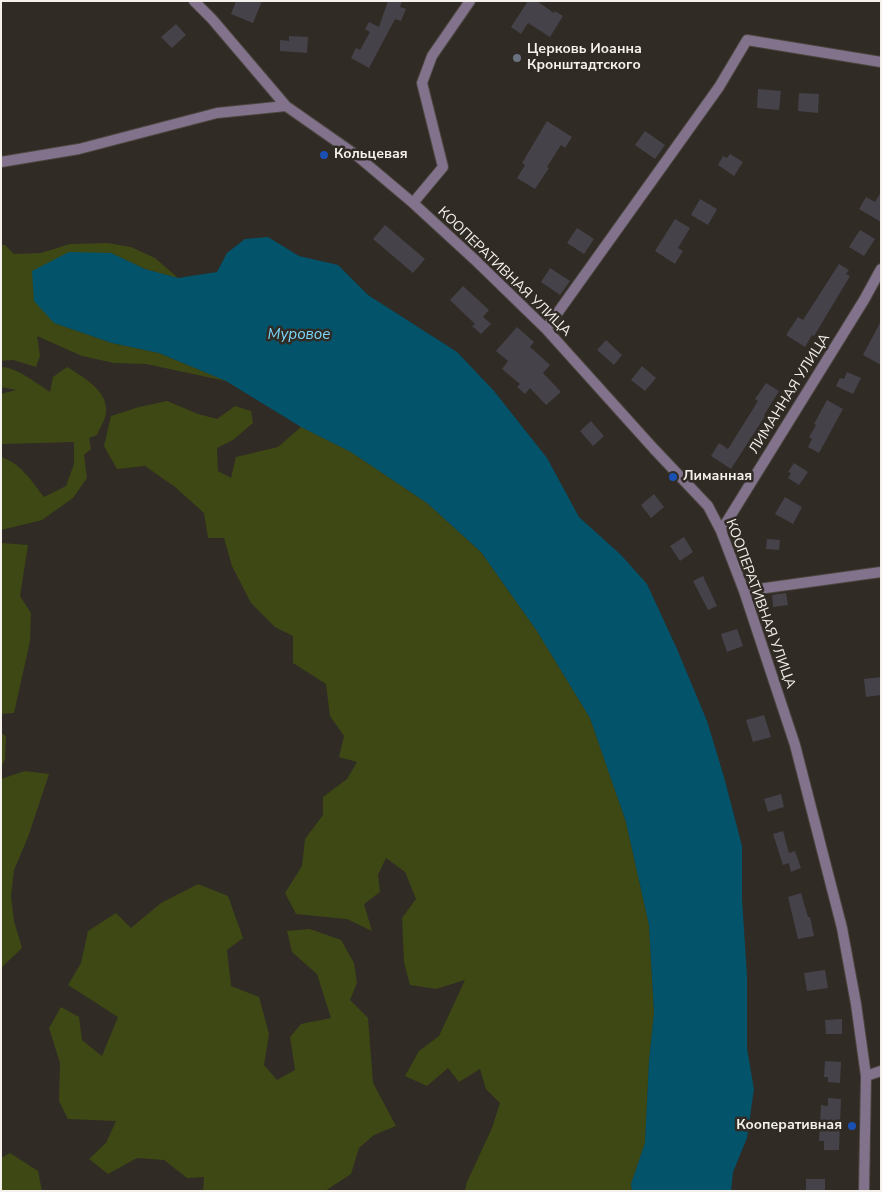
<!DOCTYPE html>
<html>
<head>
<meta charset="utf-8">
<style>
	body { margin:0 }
	#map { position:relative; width:882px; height:1192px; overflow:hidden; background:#302b24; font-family:"Nunito Sans",sans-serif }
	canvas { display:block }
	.frame { position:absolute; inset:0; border:2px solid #f4f1ec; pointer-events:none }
</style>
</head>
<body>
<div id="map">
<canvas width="882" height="1192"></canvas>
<div class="frame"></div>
</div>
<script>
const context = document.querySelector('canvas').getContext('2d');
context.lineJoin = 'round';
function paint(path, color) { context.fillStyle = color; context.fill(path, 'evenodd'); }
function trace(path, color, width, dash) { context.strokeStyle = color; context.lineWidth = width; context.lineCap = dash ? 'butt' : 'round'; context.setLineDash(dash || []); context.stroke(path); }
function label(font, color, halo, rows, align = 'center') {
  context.font = font + ' "Nunito Sans",sans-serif'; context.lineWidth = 5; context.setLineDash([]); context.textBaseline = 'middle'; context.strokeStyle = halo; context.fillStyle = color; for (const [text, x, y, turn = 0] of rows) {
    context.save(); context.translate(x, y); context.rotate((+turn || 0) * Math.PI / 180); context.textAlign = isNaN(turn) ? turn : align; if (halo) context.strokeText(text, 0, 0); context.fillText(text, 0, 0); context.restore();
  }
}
paint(new Path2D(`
	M 107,243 L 131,247 L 155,258 L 178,278 L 145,269 L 111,253 L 54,323 L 112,343 L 159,353 L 226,381 L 146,364 L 114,363 L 82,356 L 37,336 L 40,356 L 36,367 L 13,360 L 1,361 L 1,245 L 5,245 L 14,254 L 41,253 L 70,244 Z
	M 1,367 C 16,367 38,384 50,392 L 53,377 L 67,367 C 82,376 109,391 106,413 C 105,420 100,428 97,435 L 89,438 L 91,449 L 84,455 L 87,478 L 73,498 L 42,520 L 1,530 L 1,457 C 21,463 32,482 44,497 L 66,486 L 74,464 L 74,442 L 3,444 L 1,445 L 1,394 L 16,390 L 1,387 Z
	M 167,401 L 198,414 L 217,419 L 235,406 L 251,411 L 253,423 L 233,440 L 217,448 L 218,471 L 231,478 L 236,457 L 278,447 L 301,427 L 351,452 L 427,503 L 481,552 L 537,631 L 590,718 L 626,822 L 649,925 L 654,1013 L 649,1061 L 645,1143 L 631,1184 L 632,1191 L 465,1191 L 467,1182 L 492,1128 L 500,1103 L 486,1089 L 480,1069 L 459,1082 L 448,1068 L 427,1086 L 405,1076 L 419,1051 L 439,1036 L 465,980 L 436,989 L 410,985 L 404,962 L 402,918 L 416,899 L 405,872 L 386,858 L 378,875 L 380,892 L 364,904 L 372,931 L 347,919 L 296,914 L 285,893 L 302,866 L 305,839 L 323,815 L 323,797 L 347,779 L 357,762 L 339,757 L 344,736 L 330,716 L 326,684 L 293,663 L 293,636 L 275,627 L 251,603 L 232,566 L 224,538 L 208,538 L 204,513 L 175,487 L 145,466 L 117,469 L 104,446 L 111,416 L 139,407 Z
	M 1,543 L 28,545 L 20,596 L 31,613 L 30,641 L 14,713 L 1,714 Z
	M 1,733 L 6,736 L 5,759 L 1,768 Z
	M 25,771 L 49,774 L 28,837 L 14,870 L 11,896 L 14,921 L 22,948 L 1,968 L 1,779 Z
	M 198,884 L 228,896 L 243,938 L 227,950 L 231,986 L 259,997 L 269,1034 L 264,1065 L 277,1080 L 295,1070 L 290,1037 L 301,1024 L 331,1018 L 317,974 L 292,952 L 287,931 L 310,929 L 341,940 L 354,963 L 357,983 L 350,1000 L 368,1018 L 373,1083 L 396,1126 L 374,1135 L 359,1148 L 351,1174 L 325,1191 L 203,1191 L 204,1177 L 187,1178 L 164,1160 L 137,1158 L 108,1174 L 89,1159 L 106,1143 L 116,1121 L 68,1119 L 59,1101 L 60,1063 L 49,1028 L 61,1007 L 79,1017 L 82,1040 L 102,1056 L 118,1017 L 68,985 L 81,963 L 88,931 L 116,913 L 131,928 L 161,903 Z
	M 10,1153 L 38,1171 L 42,1191 L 1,1191 L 1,1158 Z`), '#3e4814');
paint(new Path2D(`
	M 268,237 L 299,256 L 338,265 L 368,295 L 457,352 L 494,391 L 547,458 L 579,517 L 621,555 L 647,584 L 677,649 L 707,721 L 724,777 L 742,846 L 742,899 L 747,976 L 747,1049 L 754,1089 L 747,1138 L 733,1172 L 731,1191 L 632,1191 L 631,1184 L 645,1143 L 649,1061 L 654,1013 L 649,925 L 626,822 L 590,718 L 537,631 L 481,552 L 427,503 L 351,452 L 301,427 L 226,381 L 159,353 L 112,343 L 54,323 L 34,301 L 32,271 L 69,252 L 111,253 L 145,269 L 178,278 L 217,272 L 227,253 L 245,239 Z`), '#03536b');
paint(new Path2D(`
	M 236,1 L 262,1 L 253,23 L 231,14 Z
	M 388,1 L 402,1 L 400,7 L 406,9 L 401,21 L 395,19 L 369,68 L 351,58 L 356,48 L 360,50 L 370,32 L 365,29 L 369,22 L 379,27 Z
	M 528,1 L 537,1 L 554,13 L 555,11 L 563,16 L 550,37 L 528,23 L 521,34 L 511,27 Z
	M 176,24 L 186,35 L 172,48 L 161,37 Z
	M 289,36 L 308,37 L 307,53 L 280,51 L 280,40 L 289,41 Z
	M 758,89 L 781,91 L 779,110 L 757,108 Z
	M 799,93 L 819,94 L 818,113 L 798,111 Z
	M 547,121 L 572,137 L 565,148 L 561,145 L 547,167 L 549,168 L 535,189 L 517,178 L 525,165 L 522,163 Z
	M 645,131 L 665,145 L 655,159 L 635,145 Z
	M 730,154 L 743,162 L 734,176 L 718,165 L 723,156 L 727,158 Z
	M 881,192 L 881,222 L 859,209 L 866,197 L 875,202 Z
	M 700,199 L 717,209 L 708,225 L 691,215 Z
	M 675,219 L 690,228 L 678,248 L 683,251 L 675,264 L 655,251 Z
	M 385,225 L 425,259 L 413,273 L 373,239 Z
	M 577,228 L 594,239 L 584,254 L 567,243 Z
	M 860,230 L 875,239 L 864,256 L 849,247 Z
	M 839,264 L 849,270 L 846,274 L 850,276 L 814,336 L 812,335 L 805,347 L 786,335 L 798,317 L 803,320 Z
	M 550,268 L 570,281 L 560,295 L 541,282 Z
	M 463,286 L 489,310 L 483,317 L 491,324 L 481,334 L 472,326 L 475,324 L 450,300 Z
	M 881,321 L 881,365 L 863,355 Z
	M 517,327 L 534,342 L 530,347 L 550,365 L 543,373 L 561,392 L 546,405 L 530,388 L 525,394 L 517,387 L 520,384 L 502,369 L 508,361 L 496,351 Z
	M 606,340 L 622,355 L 614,365 L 597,350 Z
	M 642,366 L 656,378 L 645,391 L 631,380 Z
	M 847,372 L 861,378 L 853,394 L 836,386 L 840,378 L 844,379 Z
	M 766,383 L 779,391 L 764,415 L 765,416 L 731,469 L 711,456 L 719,443 L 728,449 L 758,401 L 755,399 Z
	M 827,400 L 843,409 L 819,453 L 808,447 L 812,439 L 809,437 L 816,425 L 814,424 Z
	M 591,421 L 604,436 L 593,446 L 580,431 Z
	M 794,463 L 808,472 L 799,485 L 788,478 L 791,473 L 788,472 Z
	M 654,494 L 664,507 L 651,518 L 641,505 Z
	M 785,497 L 802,507 L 793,524 L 775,514 Z
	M 684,537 L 693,552 L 680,561 L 670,546 Z
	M 767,539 L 780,540 L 779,550 L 766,549 Z
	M 703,576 L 717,606 L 708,610 L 693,581 Z
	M 786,593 L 788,605 L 773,607 L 772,595 Z
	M 737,629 L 743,646 L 727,652 L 721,634 Z
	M 881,677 L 881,695 L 866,697 L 864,679 Z
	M 764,715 L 771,737 L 753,742 L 746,720 Z
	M 781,794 L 784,807 L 768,812 L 764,799 Z
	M 783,831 L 789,853 L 795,851 L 801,868 L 791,872 L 789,863 L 783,865 L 773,834 Z
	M 801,893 L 808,917 L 810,917 L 814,936 L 798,939 L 788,897 Z
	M 825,970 L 828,988 L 807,991 L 804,973 Z
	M 842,1019 L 842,1034 L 826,1034 L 825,1020 Z
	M 825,1061 L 841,1062 L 840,1083 L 828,1082 L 828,1077 L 824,1077 Z
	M 828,1098 L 841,1099 L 839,1150 L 824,1150 L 824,1141 L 819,1141 L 821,1105 L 828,1106 Z
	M 806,1179 L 825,1179 L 825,1191 L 806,1191 Z`), '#46424a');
const minor = new Path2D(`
	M 194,1 L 212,19 L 286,106 L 356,155 L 413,203 L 474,259 L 546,329 L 654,449 L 708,506 L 721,531 L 744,591 L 795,745 L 842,928 L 856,1004 L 866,1076 L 864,1191
	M 1,162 L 79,149 L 217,113 L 286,106
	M 413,203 L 443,167 L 422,83 L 432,56 L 470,1
	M 546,329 L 719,87 L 747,40 L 881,62
	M 721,531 L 864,300 L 881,269
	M 744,591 L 881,572
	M 866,1076 L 881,1071`);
trace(minor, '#4b4740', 12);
trace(minor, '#82728b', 10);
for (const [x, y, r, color] of [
	[517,58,5,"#6b7280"],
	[324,155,5,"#1a4fb4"],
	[673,477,5,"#1a4fb4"],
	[852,1126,5,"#1a4fb4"]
]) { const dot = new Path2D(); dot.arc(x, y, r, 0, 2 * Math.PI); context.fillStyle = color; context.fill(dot); trace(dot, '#302b24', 2); }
label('bold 14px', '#f4f1ec', '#302b24', [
	["Церковь Иоанна",527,50],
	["Кронштадтского",527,66],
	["Кольцевая",334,155],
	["Лиманная",683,477],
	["Кооперативная",842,1126,"right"]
], 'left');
label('14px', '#f4f1ec', '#302b24', [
	["КООПЕРАТИВНАЯ УЛИЦА",504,272,44],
	["ЛИМАННАЯ УЛИЦА",790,394,-58],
	["КООПЕРАТИВНАЯ УЛИЦА",760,604,70]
]);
label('italic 15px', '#7cd8fd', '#302b24', [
	["Муровое",299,335]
]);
</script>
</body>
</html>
